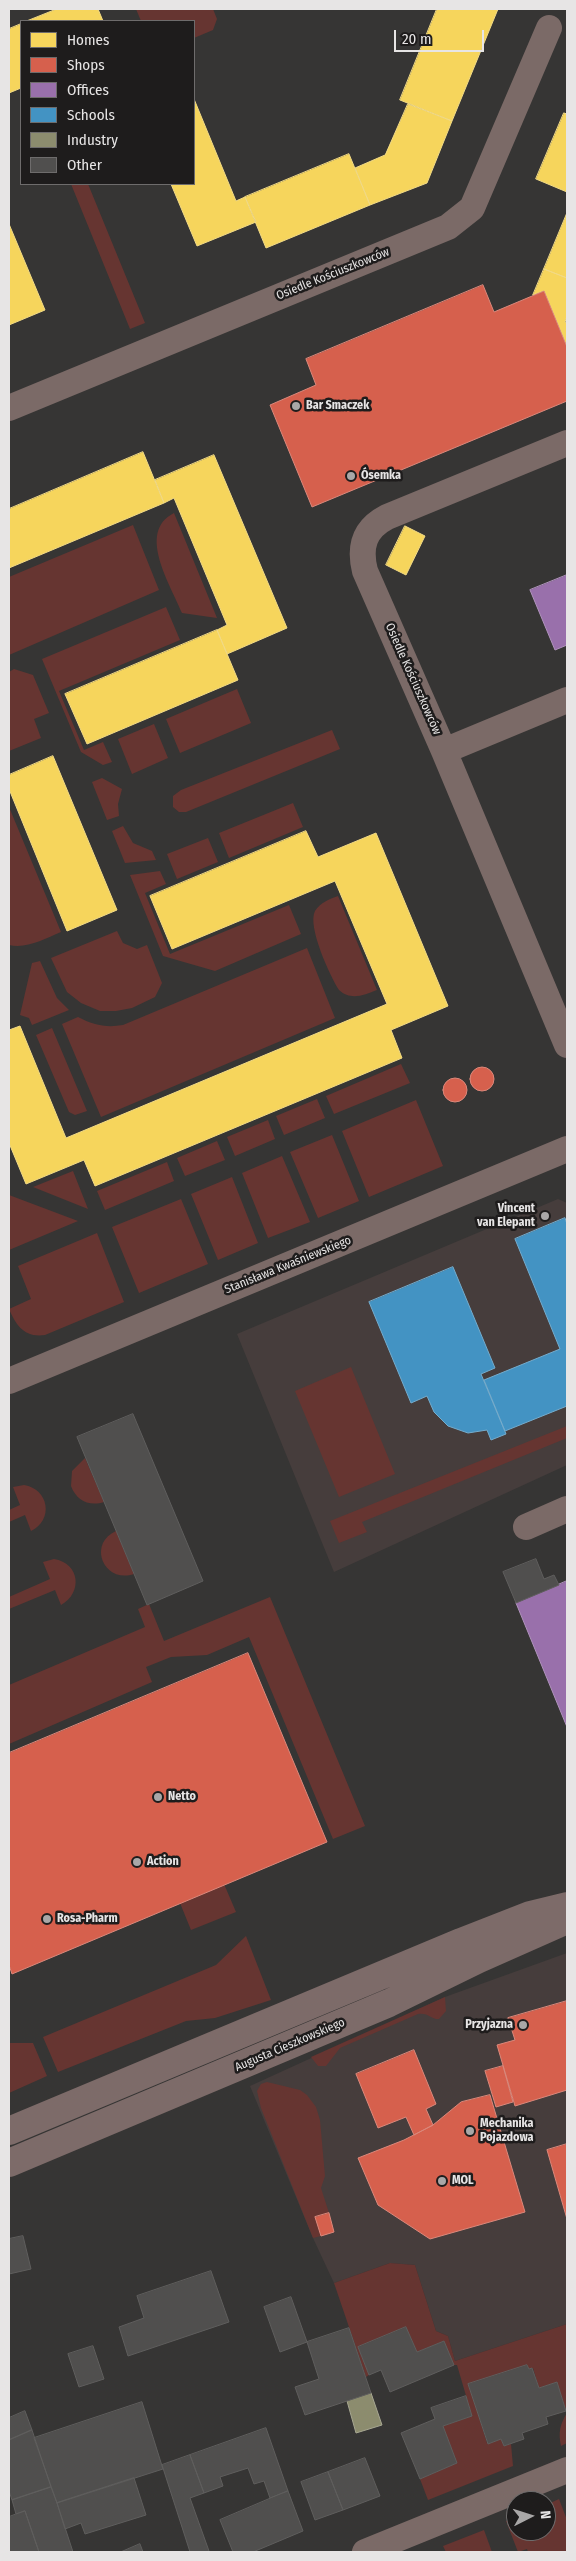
<!DOCTYPE html>
<html>
<head>
<meta charset="utf-8">
<style>
	body { margin:0 }
	#map { position:relative; width:576px; height:2561px; overflow:hidden; background:#363534; font-family:"Fira Sans Condensed",sans-serif }
	canvas { display:block }
	.frame { position:absolute; inset:0; border:10px solid #e7e5e5; pointer-events:none }
	.legend { position:absolute; left:20px; top:20px; width:175px; height:165px; box-sizing:border-box; background:#1e1c1c; border:1px solid #6e6c6c; margin:0; padding:6px 9px; list-style:none; font-size:15px; color:#e7e5e5 }
	.legend li { display:flex; align-items:center; gap:10px; height:25px }
	.legend b { width:25px; border:1px solid #6e6c6c }
	.north { position:absolute; left:506px; top:2491px; width:50px; height:50px; box-sizing:border-box; background:#1e1c1c; border:1px solid #6e6c6c; border-radius:50%; rotate:85deg; font-size:14px; font-weight:700; line-height:20px; text-align:center; color:#e7e5e5 }
	.north::after { content:''; display:block; margin:auto; width:18px; height:22px; background:#a9a7a7; clip-path:polygon(50% 0,100% 100%,50% 72%,0 100%) }
	.scale { position:absolute; left:394px; top:30px; width:90px; height:22px; box-sizing:border-box; border:2px solid #e7e5e5; border-top:0; padding-left:6px; font-size:15px; line-height:18px; white-space:nowrap; color:#e7e5e5; -webkit-text-stroke:4px #1e1c1c; paint-order:stroke }
</style>
</head>
<body>
<div id="map">
<canvas width="576" height="2561"></canvas>
<div class="frame"></div>
<ul class="legend">
<li><b style="height:14px;background:#f6d55c"></b>Homes</li>
<li><b style="height:14px;background:#d6604d"></b>Shops</li>
<li><b style="height:14px;background:#9970ab"></b>Offices</li>
<li><b style="height:14px;background:#4393c3"></b>Schools</li>
<li><b style="height:14px;background:#8c8c6e"></b>Industry</li>
<li><b style="height:14px;background:#504f4e"></b>Other</li>
</ul>
<div class="north">N</div>
<div class="scale">20 m</div>
</div>
<script>
const context = document.querySelector('canvas').getContext('2d');
context.lineJoin = 'round';
function paint(path, color) { context.fillStyle = color; context.fill(path, 'evenodd'); }
function trace(path, color, width, dash) { context.strokeStyle = color; context.lineWidth = width; context.lineCap = dash ? 'butt' : 'round'; context.setLineDash(dash || []); context.stroke(path); }
function label(font, color, halo, rows, align = 'center') {
  context.font = font + ' "Fira Sans Condensed",sans-serif'; context.lineWidth = 5; context.setLineDash([]); context.textBaseline = 'middle'; context.strokeStyle = halo; context.fillStyle = color; for (const [text, x, y, turn = 0] of rows) {
    context.save(); context.translate(x, y); context.rotate((+turn || 0) * Math.PI / 180); context.textAlign = isNaN(turn) ? turn : align; if (halo) context.strokeText(text, 0, 0); context.fillText(text, 0, 0); context.restore();
  }
}
paint(new Path2D(`
	M 558,1199 L 567,1203 L 567,1465 L 334,1572 L 237,1334 Z
	M 567,1953 L 567,2144 L 547,2151 L 567,2219 L 567,2324 L 455,2361 L 448,2336 L 436,2331 L 415,2265 L 390,2263 L 334,2283 L 313,2238 L 250,2086 L 445,1997 Z`), '#463d3c');
paint(new Path2D(`
	M 136,9 L 213,9 L 217,19 L 213,30 L 194,38 L 194,21 L 141,21 Z
	M 71,184 L 88,184 L 145,323 L 130,329 Z
	M 174,513 L 217,618 L 182,613 C 171,585 136,532 174,513 Z
	M 133,525 L 159,590 L 9,655 L 9,577 Z
	M 166,607 L 180,640 L 59,691 L 84,750 L 103,742 L 112,762 L 103,765 L 81,752 L 42,659 Z
	M 14,669 L 33,675 L 49,713 L 34,719 L 41,738 L 9,751 L 9,672 Z
	M 237,689 L 251,723 L 180,753 L 166,719 Z
	M 154,724 L 168,758 L 132,774 L 118,739 Z
	M 332,730 L 340,749 L 186,812 L 179,812 L 173,807 L 173,796 L 181,790 Z
	M 102,778 L 122,789 L 118,804 L 119,816 L 107,820 L 92,782 Z
	M 293,803 L 303,827 L 229,858 L 219,833 Z
	M 9,807 L 61,932 C 44,939 27,949 9,945 Z
	M 123,826 L 133,843 L 152,851 L 156,860 L 125,863 L 112,831 Z
	M 208,838 L 218,862 L 177,879 L 167,854 Z
	M 160,871 L 166,884 L 145,893 L 170,954 L 289,905 L 301,934 L 215,971 L 163,956 L 130,875 Z
	M 338,896 L 377,990 C 364,995 351,1001 339,990 C 330,976 307,926 315,911 C 320,903 329,899 338,896 Z
	M 117,931 L 123,943 L 137,949 L 147,945 L 162,983 L 155,997 L 132,1008 L 116,1011 L 100,1011 L 81,1003 L 67,992 L 51,958 Z
	M 307,948 L 335,1018 L 101,1117 L 62,1024 L 78,1017 C 93,1025 106,1028 123,1025 Z
	M 40,961 L 57,998 L 69,1010 L 32,1025 L 29,1018 L 20,1015 L 32,963 Z
	M 52,1028 L 87,1111 L 75,1115 L 69,1112 L 36,1035 Z
	M 401,1064 L 410,1083 L 334,1114 L 326,1096 Z
	M 317,1099 L 325,1118 L 284,1135 L 276,1116 Z
	M 416,1100 L 443,1166 L 369,1197 L 342,1131 Z
	M 268,1120 L 275,1139 L 235,1156 L 227,1137 Z
	M 332,1135 L 359,1201 L 318,1218 L 290,1152 Z
	M 217,1141 L 225,1160 L 185,1176 L 177,1158 Z
	M 282,1156 L 310,1222 L 268,1238 L 242,1173 Z
	M 167,1162 L 174,1181 L 105,1210 L 97,1191 Z
	M 73,1171 L 88,1209 L 33,1187 Z
	M 232,1177 L 258,1243 L 218,1260 L 191,1194 Z
	M 9,1195 L 78,1221 L 9,1250 Z
	M 181,1199 L 208,1264 L 139,1293 L 112,1227 Z
	M 97,1233 L 124,1302 L 45,1335 C 24,1338 16,1325 9,1309 L 31,1299 L 18,1266 Z
	M 351,1367 L 395,1474 L 339,1497 L 295,1391 Z
	M 567,1426 L 567,1438 L 362,1522 L 367,1532 L 339,1543 L 330,1521 Z
	M 85,1458 L 104,1502 C 89,1507 76,1500 71,1486 L 72,1471 Z
	M 24,1485 C 49,1489 54,1520 31,1531 L 25,1515 L 9,1522 L 9,1510 L 20,1505 L 13,1487 Z
	M 116,1531 L 134,1574 C 104,1584 87,1544 116,1531 Z
	M 54,1559 C 80,1563 83,1593 61,1605 L 55,1590 L 9,1609 L 9,1597 L 50,1579 L 43,1562 Z
	M 270,1597 L 365,1826 L 333,1839 L 249,1637 L 207,1655 L 171,1657 L 146,1667 L 152,1682 L 9,1744 L 9,1685 L 145,1627 L 138,1609 L 149,1604 L 164,1641 Z
	M 224,1884 L 236,1912 L 191,1930 L 180,1903 Z
	M 246,1936 L 271,2000 L 215,2018 L 186,2021 L 58,2072 L 43,2037 L 216,1965 Z
	M 445,1997 L 446,2011 L 439,2019 C 432,2020 428,2012 418,2014 L 340,2048 L 326,2066 L 318,2066 L 311,2057 Z
	M 33,2043 L 47,2076 L 9,2093 L 9,2043 Z
	M 267,2082 L 300,2090 L 307,2095 L 316,2107 L 320,2120 L 325,2176 L 321,2188 L 329,2213 L 316,2217 L 321,2236 L 313,2238 L 261,2108 L 257,2091 L 261,2084 Z
	M 390,2263 L 415,2265 L 436,2331 L 448,2336 L 455,2361 L 567,2324 L 567,2443 L 561,2446 C 558,2433 560,2424 567,2413 L 557,2383 L 539,2388 L 533,2368 L 529,2369 L 527,2365 L 469,2384 L 487,2443 L 501,2439 L 504,2446 L 511,2444 L 513,2466 L 428,2500 L 420,2479 L 457,2463 L 443,2426 L 472,2416 L 457,2365 L 454,2365 L 444,2341 L 417,2352 L 406,2327 L 358,2347 L 369,2375 L 366,2377 L 334,2283 Z
	M 559,2499 L 567,2520 L 567,2552 L 528,2552 L 527,2549 L 518,2552 L 506,2521 L 516,2517 L 516,2531 L 546,2531 L 546,2505 Z
	M 484,2530 L 492,2552 L 446,2552 L 443,2546 Z`), '#663531');
const homes = new Path2D(`
	M 57,9 L 98,9 L 103,21 L 27,21 Z
	M 437,9 L 498,9 L 452,121 L 400,100 Z
	M 21,24 L 21,88 L 9,93 L 9,29 Z
	M 194,99 L 236,201 L 245,197 L 256,222 L 197,246 L 171,184 L 194,184 Z
	M 408,104 L 452,121 L 427,183 L 370,205 L 355,168 L 385,155 Z
	M 564,113 L 567,114 L 567,192 L 536,179 Z
	M 349,154 L 370,205 L 266,248 L 245,197 Z
	M 567,213 L 567,278 L 544,269 Z
	M 9,224 L 45,310 L 9,325 Z
	M 544,269 L 567,278 L 567,316 L 565,322 L 567,323 L 567,347 L 544,291 L 533,295 Z
	M 143,452 L 164,503 L 9,568 L 9,509 Z
	M 214,455 L 287,628 L 227,654 L 217,630 L 227,625 L 174,498 L 164,503 L 155,480 Z
	M 405,526 L 425,536 L 406,575 L 386,565 Z
	M 217,630 L 238,680 L 87,744 L 65,694 Z
	M 53,756 L 117,910 L 67,931 L 9,789 L 9,775 Z
	M 306,831 L 318,857 L 376,833 L 448,1006 L 391,1030 L 402,1058 L 95,1186 L 84,1160 L 26,1184 L 9,1143 L 9,1030 L 20,1026 L 66,1138 L 387,1004 L 335,881 L 172,949 L 150,896 Z`);
paint(homes, '#f6d55c');
trace(homes, '#f2da85', 1);
const shops = new Path2D(`
	M 483,285 L 494,312 L 544,291 L 567,347 L 567,401 L 312,507 L 270,405 L 316,385 L 306,359 Z
	M470 1079a12 12 0 1 1 24 0a12 12 0 1 1-24 0Z
	M443 1090a12 12 0 1 1 24 0a12 12 0 1 1-24 0Z
	M 248,1653 L 327,1842 L 12,1974 L 9,1965 L 9,1753 Z
	M 567,2001 L 567,2090 L 515,2106 L 497,2045 L 515,2040 L 508,2018 Z
	M 414,2050 L 436,2104 L 426,2109 L 433,2125 L 414,2135 L 406,2117 L 378,2128 L 356,2074 Z
	M 503,2066 L 513,2102 L 496,2107 L 485,2071 Z
	M 490,2095 L 525,2212 L 430,2239 L 378,2205 L 358,2158 L 404,2140 L 433,2125 L 461,2102 Z
	M 567,2144 L 567,2219 L 547,2150 Z
	M 329,2213 L 334,2232 L 321,2236 L 315,2217 Z`);
paint(shops, '#d6604d');
trace(shops, '#db887b', 1);
const offices = new Path2D(`
	M 567,575 L 567,645 L 555,650 L 530,590 Z
	M 567,1581 L 567,1727 L 516,1603 Z`);
paint(offices, '#9970ab');
trace(offices, '#b093bc', 1);
const schools = new Path2D(`
	M 565,1218 L 567,1224 L 567,1406 L 505,1431 L 484,1380 L 560,1349 L 515,1239 Z
	M 453,1267 L 495,1368 L 481,1374 L 506,1434 L 491,1440 L 487,1430 L 468,1433 L 448,1426 L 434,1412 L 427,1396 L 411,1403 L 369,1302 Z`);
paint(schools, '#4393c3');
trace(schools, '#74accd', 1);
const industry = new Path2D(`
	M 371,2393 L 382,2425 L 356,2433 L 347,2401 Z`);
paint(industry, '#8c8c6e');
trace(industry, '#a7a792', 1);
const building = new Path2D(`
	M 133,1414 L 203,1581 L 147,1605 L 77,1437 Z
	M 536,1559 L 544,1579 L 554,1575 L 559,1585 L 516,1603 L 503,1572 Z
	M 23,2236 L 31,2269 L 9,2274 L 9,2239 Z
	M 211,2271 L 229,2322 L 128,2356 L 119,2327 L 144,2318 L 137,2296 Z
	M 291,2297 L 307,2342 L 280,2352 L 264,2307 Z
	M 406,2327 L 417,2352 L 444,2341 L 454,2365 L 390,2392 L 381,2370 L 369,2375 L 358,2347 Z
	M 349,2328 L 371,2393 L 305,2415 L 295,2387 L 319,2379 L 307,2342 Z
	M 93,2346 L 104,2379 L 79,2387 L 68,2354 Z
	M 527,2365 L 529,2369 L 532,2368 L 539,2388 L 557,2382 L 566,2411 L 546,2417 L 548,2424 L 522,2433 L 524,2439 L 504,2446 L 501,2439 L 488,2444 L 468,2384 Z
	M 466,2396 L 472,2416 L 443,2426 L 457,2463 L 420,2479 L 401,2433 L 435,2419 L 431,2408 Z
	M 142,2402 L 163,2469 L 57,2503 L 34,2438 Z
	M 25,2411 L 32,2430 L 9,2440 L 9,2418 Z
	M 266,2428 L 288,2491 L 270,2498 L 264,2481 L 254,2484 L 248,2468 L 220,2477 L 223,2486 L 204,2493 L 190,2455 Z
	M 32,2430 L 51,2487 L 12,2500 L 9,2491 L 9,2440 Z
	M 190,2455 L 204,2493 L 190,2498 L 209,2551 L 205,2552 L 190,2552 L 162,2465 Z
	M 365,2458 L 380,2496 L 343,2510 L 328,2472 Z
	M 328,2472 L 343,2510 L 315,2520 L 301,2482 Z
	M 134,2478 L 146,2515 L 85,2534 L 81,2523 L 65,2529 L 57,2503 Z
	M 51,2487 L 57,2503 L 73,2552 L 39,2552 L 25,2511 L 16,2514 L 12,2500 Z
	M 288,2491 L 303,2531 L 253,2552 L 233,2552 L 220,2520 Z
	M 25,2511 L 39,2552 L 9,2552 L 9,2517 Z
	M 140,2544 L 143,2552 L 121,2552 Z`);
paint(building, '#504f4e');
trace(building, '#5f5e5d', 1);
trace(new Path2D(`
	M 9,408 L 448,227 L 472,208 L 549,28
	M 567,443 L 387,517 C 364,529 359,547 365,571 L 444,751 L 567,1045
	M 444,751 L 567,700
	M 9,1381 L 567,1149
	M 526,1527 L 567,1509
	M 365,2552 L 567,2470`), '#7b6a67', 26);
trace(new Path2D(`
	M 9,2131 L 461,1942 L 530,1915 L 567,1906
	M 9,2163 L 389,2003 L 479,1959 L 567,1920`), '#7d6b69', 28);
for (const [x, y, r, color] of [
	[296,406,5,"#a9a7a7"],
	[351,476,5,"#a9a7a7"],
	[545,1216,5,"#a9a7a7"],
	[158,1797,5,"#a9a7a7"],
	[137,1862,5,"#a9a7a7"],
	[47,1919,5,"#a9a7a7"],
	[523,2025,5,"#a9a7a7"],
	[470,2131,5,"#a9a7a7"],
	[442,2181,5,"#a9a7a7"]
]) { const dot = new Path2D(); dot.arc(x, y, r, 0, 2 * Math.PI); context.fillStyle = color; context.fill(dot); trace(dot, '#1e1c1c', 2); }
label('12px', '#e7e5e5', '#1e1c1c', [
	["Osiedle Kościuszkowców",333,274,-22],
	["Osiedle Kościuszkowców",413,679,66],
	["Stanisława Kwaśniewskiego",288,1265,-22],
	["Augusta Cieszkowskiego",290,2045,-23]
]);
label('bold 12px', '#e7e5e5', '#1e1c1c', [
	["Bar Smaczek",306,406],
	["Ósemka",361,476],
	["Vincent",535,1209,"right"],
	["van Elepant",535,1223,"right"],
	["Netto",168,1797],
	["Action",147,1862],
	["Rosa-Pharm",57,1919],
	["Przyjazna",513,2025,"right"],
	["Mechanika",480,2124],
	["Pojazdowa",480,2138],
	["MOL",452,2181]
], 'left');
</script>
</body>
</html>
